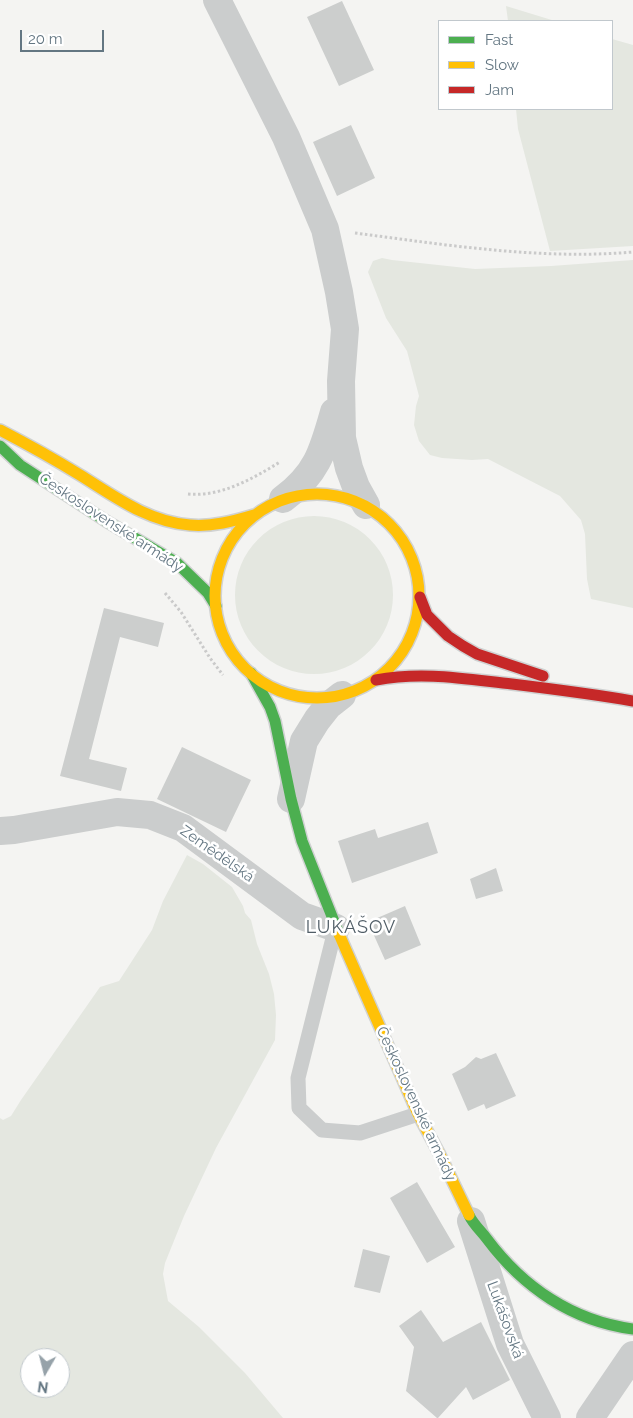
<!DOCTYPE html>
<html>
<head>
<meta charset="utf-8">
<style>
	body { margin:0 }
	#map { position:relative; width:633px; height:1418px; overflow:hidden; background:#f4f4f2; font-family:Raleway,sans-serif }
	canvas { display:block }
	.legend { position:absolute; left:438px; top:20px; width:175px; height:90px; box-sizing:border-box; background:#fff; border:1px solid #c1c8cd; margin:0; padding:6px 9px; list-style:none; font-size:15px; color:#637682 }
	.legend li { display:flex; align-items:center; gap:10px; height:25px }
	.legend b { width:25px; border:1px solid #c1c8cd }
	.north { position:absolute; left:20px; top:1348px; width:50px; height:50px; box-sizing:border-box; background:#fff; border:1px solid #c1c8cd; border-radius:50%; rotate:188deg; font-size:14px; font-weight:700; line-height:20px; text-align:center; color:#637682 }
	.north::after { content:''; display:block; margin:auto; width:18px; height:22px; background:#96a2a9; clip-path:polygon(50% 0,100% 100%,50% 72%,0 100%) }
	.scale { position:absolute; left:20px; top:30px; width:84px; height:22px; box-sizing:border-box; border:2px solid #637682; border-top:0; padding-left:6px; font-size:15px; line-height:18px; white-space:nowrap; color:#637682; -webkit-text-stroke:4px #fff; paint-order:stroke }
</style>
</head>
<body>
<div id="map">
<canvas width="633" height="1418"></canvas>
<ul class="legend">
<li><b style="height:6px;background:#4caf50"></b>Fast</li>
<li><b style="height:6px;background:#ffc107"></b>Slow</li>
<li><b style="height:6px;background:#c62828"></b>Jam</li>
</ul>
<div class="north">N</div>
<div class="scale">20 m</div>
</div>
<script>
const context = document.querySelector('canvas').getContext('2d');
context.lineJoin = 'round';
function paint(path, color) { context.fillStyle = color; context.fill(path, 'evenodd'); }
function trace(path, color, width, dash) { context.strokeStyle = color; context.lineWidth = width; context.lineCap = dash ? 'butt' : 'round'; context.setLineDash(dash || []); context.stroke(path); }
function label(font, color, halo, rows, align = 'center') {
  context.font = font + ' Raleway,sans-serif'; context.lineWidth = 5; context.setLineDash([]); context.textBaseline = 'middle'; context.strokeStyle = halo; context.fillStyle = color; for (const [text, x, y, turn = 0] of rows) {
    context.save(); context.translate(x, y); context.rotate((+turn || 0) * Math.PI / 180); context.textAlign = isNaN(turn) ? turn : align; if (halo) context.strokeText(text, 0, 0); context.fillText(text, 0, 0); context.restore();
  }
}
paint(new Path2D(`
	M 506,6 L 555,21 L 508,21 Z
	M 612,39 L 633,45 L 633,246 L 550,251 L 518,129 L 516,109 L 612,109 Z
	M 382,258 L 392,260 L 475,269 L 551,266 L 633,260 L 633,608 L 591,599 L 587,579 L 585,534 L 581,520 L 560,496 L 488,459 L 472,460 L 442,458 L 430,455 L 419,441 L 414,425 L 416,406 L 419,396 L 407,351 L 386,318 L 368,272 L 373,261 Z
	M235 595a79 79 0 1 1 158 0a79 79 0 1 1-158 0Z
	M 187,855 L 203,864 L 232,887 L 243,906 L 245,913 L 251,920 L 257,944 L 269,974 L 274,994 L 276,1015 L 275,1040 L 216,1148 L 184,1216 L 165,1263 L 163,1274 L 168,1301 L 199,1327 L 245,1373 L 283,1418 L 0,1418 L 0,1118 L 3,1120 L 11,1116 L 21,1100 L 100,987 L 119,981 L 152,930 L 163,901 ZM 30,1358 L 60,1358 L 60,1388 L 30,1388 Z`), '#e4e7e0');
paint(new Path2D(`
	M 342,1 L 374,70 L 339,86 L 307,17 Z
	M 351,125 L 375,178 L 337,196 L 313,142 Z
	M 104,608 L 164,623 L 158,647 L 120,637 L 89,759 L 127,768 L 121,791 L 60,776 Z
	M 182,747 L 251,780 L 226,832 L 157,799 Z
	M 428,822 L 438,853 L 352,883 L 338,841 L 375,829 L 378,838 Z
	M 496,868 L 503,891 L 476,899 L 470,879 Z
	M 405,906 L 421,945 L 385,960 L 368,922 Z
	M 496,1053 L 516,1096 L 486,1109 L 484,1104 L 468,1111 L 452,1074 L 465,1067 L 476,1057 L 481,1059 Z
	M 417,1182 L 455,1247 L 427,1263 L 390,1198 Z
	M 363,1249 L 390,1256 L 380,1293 L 354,1287 Z
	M 421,1310 L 443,1342 L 481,1322 L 510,1380 L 473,1400 L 466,1387 L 438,1418 L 437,1418 L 406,1391 L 414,1347 L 399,1326 Z`), '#cccecd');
const fast = new Path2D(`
	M 0,446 L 20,465 L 106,521 L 177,563 L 208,593 L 216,606
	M 251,673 L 270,707 L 275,721 L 291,799 L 302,841 L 339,934
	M 469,1215 C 473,1224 481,1231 487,1239 C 523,1287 572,1321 633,1329`);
const slow = new Path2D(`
	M 0,430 C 27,444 54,459 80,475 C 114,496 148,522 190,525 C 212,527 234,521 254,515
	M215 596a102 102 0 1 1 204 0a102 102 0 1 1-204 0Z
	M 339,934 L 418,1114 L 439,1153 L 469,1215`);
const jam = new Path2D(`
	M 420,597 L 427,615 L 448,636 L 463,646 L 477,654 L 543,676
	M 376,680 C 422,671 466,679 512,684 C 553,689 593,694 633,701`);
trace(fast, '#d0d2d2', 14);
trace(slow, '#d0d2d2', 14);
trace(jam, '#d0d2d2', 14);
trace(new Path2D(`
	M 355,233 C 447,245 540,260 633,252
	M 188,494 C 221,497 252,479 280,462
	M 165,593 L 181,612 L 210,658 L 223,675`), '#cacaca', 3, [2.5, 2.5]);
trace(new Path2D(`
	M 335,930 L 298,1078 L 299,1108 L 322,1130 L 360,1133 L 418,1114`), '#cbcdcd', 15);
trace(new Path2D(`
	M 217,0 L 286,137 L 325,229 L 339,292 L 345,329 L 341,381 L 342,438 L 349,468 L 356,487 L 366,505
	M 283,499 C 317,474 323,451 334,412
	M 291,799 L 304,741 L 317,720 L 328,706 L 342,695
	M 0,831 L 14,830 L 117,812 L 150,815 L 183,828 L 302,916 L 336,928
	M 471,1221 L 510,1344 L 547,1418
	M 590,1418 L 633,1355`), '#cbcdcd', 28);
trace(fast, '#4caf50', 11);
trace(slow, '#ffc107', 11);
trace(jam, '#c62828', 11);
label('15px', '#637682', '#fff', [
	["Československé armády",111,523,33],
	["Zemědělská",217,854,35],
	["Československé armády",416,1104,65],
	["Lukášovská",505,1320,70]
]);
context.letterSpacing = '1px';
label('18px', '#515e67', '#fff', [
	["LUKÁŠOV",351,928]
]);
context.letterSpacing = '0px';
</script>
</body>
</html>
